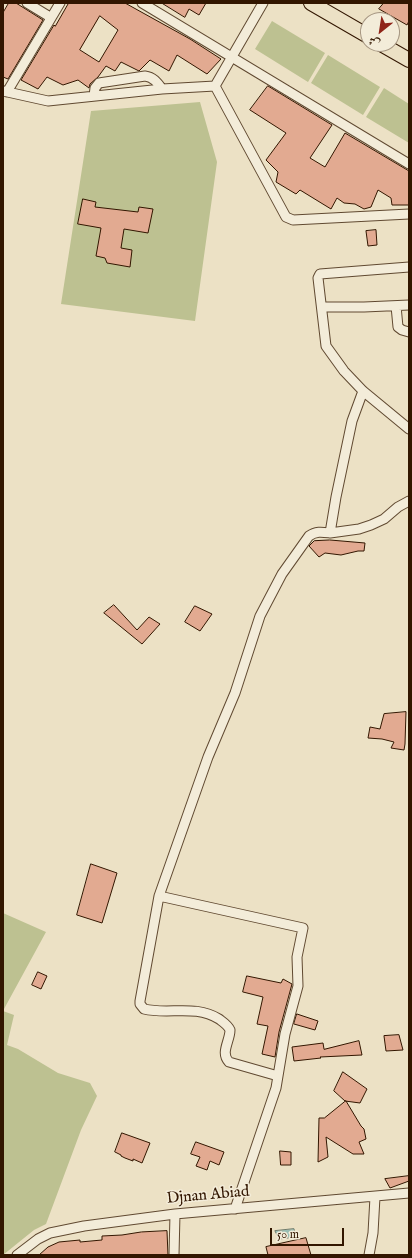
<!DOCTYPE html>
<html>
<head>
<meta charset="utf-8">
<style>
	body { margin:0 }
	#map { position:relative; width:412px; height:1258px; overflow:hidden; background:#ece1c5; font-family:"IM FELL English",Amiri,serif }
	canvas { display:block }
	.frame { position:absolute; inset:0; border:4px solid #321600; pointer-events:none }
	.north { position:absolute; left:360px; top:12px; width:40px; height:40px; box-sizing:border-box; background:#f3ecd9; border:1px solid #a69682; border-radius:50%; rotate:210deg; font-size:11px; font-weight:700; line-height:16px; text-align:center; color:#321600 }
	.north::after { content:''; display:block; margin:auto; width:14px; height:18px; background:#8f2418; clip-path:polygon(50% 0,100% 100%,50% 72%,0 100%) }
	.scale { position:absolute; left:270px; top:1228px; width:74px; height:18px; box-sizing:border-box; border:2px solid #321600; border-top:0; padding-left:5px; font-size:12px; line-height:14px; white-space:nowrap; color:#321600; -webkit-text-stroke:3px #f3ecd9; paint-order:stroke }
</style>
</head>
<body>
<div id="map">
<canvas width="412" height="1258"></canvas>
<div class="frame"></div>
<div class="north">ش</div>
<div class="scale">50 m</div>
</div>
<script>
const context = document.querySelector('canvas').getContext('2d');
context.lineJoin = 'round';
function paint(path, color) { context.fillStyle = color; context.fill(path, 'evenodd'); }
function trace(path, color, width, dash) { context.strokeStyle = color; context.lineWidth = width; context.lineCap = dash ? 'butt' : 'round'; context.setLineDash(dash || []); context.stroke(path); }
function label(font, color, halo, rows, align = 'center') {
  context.font = font + ' "IM FELL English",serif'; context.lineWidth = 3; context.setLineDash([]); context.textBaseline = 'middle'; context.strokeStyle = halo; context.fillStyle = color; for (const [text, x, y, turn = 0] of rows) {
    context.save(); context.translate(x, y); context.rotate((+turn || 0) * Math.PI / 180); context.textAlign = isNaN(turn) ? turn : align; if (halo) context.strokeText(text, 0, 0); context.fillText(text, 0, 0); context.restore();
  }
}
paint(new Path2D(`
	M 272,21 L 325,53 L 308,82 L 255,49 Z
	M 328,55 L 380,87 L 363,115 L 311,83 Z
	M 384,88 L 409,104 L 409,143 L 366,117 Z
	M 200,102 L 217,162 L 195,321 L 61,304 L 91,111 Z
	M 3,913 L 46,932 L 4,1009 L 3,1009 Z
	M 3,1011 L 14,1015 L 7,1045 L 18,1049 L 58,1073 L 90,1083 L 97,1096 L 81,1130 L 46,1224 L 34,1230 L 3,1255 Z`), '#bdc191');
const water = new Path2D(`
	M 294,1229 L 296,1237 L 279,1239 L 275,1231 Z`);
paint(water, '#99beb4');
trace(water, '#707b6c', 1);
const building = new Path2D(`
	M 9,3 L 16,3 L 43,20 L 8,79 L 3,77 L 3,13 Z
	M 69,3 L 125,3 L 190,39 L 221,59 L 207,74 L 177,55 L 169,71 L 150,60 L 139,71 L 121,62 L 115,71 L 106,66 L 98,77 L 90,84 L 89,88 L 78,80 L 63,85 L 47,77 L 38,89 L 21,80 L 54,25 L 55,26 ZM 100,16 L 118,30 L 99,62 L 80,50 Z
	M 162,3 L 206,3 L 199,15 L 189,9 L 185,17 Z
	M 384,3 L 409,3 L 409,21 L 407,25 L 379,9 Z
	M 268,86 L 332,125 L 310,158 L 325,167 L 345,133 L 409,171 L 409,205 L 392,205 L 391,198 L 378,190 L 371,207 L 364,209 L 355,204 L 344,203 L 337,198 L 331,209 L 300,190 L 296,194 L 276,182 L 278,172 L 266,160 L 286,133 L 250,110 Z
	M 83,199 L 96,202 L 95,207 L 138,212 L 139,207 L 153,209 L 148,233 L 124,229 L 121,248 L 132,250 L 130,267 L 107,263 L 105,258 L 96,256 L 101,228 L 78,224 Z
	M 376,230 L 377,245 L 368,246 L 366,231 Z
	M 330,540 L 365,543 L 364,551 L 358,551 L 341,555 L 325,553 L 319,557 L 309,546 L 314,541 Z
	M 114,605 L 137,630 L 149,617 L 160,624 L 142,644 L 104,613 Z
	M 195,606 L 212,614 L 200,631 L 185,622 Z
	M 406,712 L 405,744 L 404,750 L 391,748 L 394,742 L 382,739 L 368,738 L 370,727 L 380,729 L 384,714 Z
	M 91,864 L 117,873 L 102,923 L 77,915 Z
	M 38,972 L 47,976 L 41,989 L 32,985 Z
	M 247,976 L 281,983 L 283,979 L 292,984 L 279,1032 L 275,1057 L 262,1054 L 268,1026 L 257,1024 L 263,997 L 243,992 Z
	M 297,1014 L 318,1021 L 315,1030 L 294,1024 Z
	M 399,1035 L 403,1050 L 386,1051 L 384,1036 Z
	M 359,1041 L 362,1055 L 320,1057 L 321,1058 L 294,1061 L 292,1047 L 323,1043 L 324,1049 Z
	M 343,1072 L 367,1089 L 360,1103 L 345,1101 L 334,1091 Z
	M 346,1101 L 361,1126 L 364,1129 L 366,1139 L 359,1142 L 364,1154 L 353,1154 L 326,1137 L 328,1157 L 318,1162 L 319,1118 L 324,1118 Z
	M 122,1133 L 150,1143 L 142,1163 L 133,1159 L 133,1161 L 125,1158 L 121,1156 L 121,1155 L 115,1152 Z
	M 196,1142 L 224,1152 L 219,1165 L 210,1161 L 207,1170 L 196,1166 L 200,1157 L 191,1154 Z
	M 280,1151 L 291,1152 L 291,1165 L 281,1165 Z
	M 409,1176 L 409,1181 L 390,1188 L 385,1179 Z
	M 167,1231 L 168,1255 L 39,1255 L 48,1247 L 59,1242 L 80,1240 L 80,1242 L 102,1240 L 102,1236 L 122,1235 L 141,1232 Z
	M 306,1238 L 311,1255 L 268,1255 L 266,1247 Z`);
paint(building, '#e2aa91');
trace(building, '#321600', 1);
const minor = new Path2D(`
	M 27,3 L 50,17
	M 142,3 L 409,164
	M 215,86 L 263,3
	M 3,91 L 48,101 L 162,89 L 215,86 L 286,217 L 293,220 L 409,214
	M 7,92 L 60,3
	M 94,96 L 95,88 L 99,83 L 145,76 C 153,77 157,82 162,89
	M 409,267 L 320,274 L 318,278 L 326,346 L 344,371 L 363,391 L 409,429
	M 396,306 L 398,327 L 402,330 L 409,332
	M 322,307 L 364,307 L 409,305
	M 363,391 L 352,421 L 336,497 L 330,533 L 359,529 L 371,525 L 384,519 L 398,507 L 409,501
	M 159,896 L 303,928 L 297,957 L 298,986 L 285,1034 L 276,1088 L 235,1209
	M 278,1076 L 229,1062 C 220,1053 230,1041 230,1030 C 228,1025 223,1022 219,1019 C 195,1004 169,1015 144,1009 L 140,1004 L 140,1001 L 159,896 L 208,757 L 235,693 L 260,616 L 282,574 L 309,536 C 316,531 322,532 330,533
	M 17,1255 L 38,1239 L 50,1233 L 84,1226 L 175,1214 L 409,1193
	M 174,1255 L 175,1214
	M 369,1255 L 373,1233 L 375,1197`);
const primary = new Path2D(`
	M 311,3 L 368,36
	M 381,44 L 409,60`);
trace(minor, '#604931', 11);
trace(primary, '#321600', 16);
trace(minor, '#f3ecd9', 9);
trace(primary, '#ece1c5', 14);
label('16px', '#321600', '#f3ecd9', [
	["Djnan Abiad",208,1196,-5]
]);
</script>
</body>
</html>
